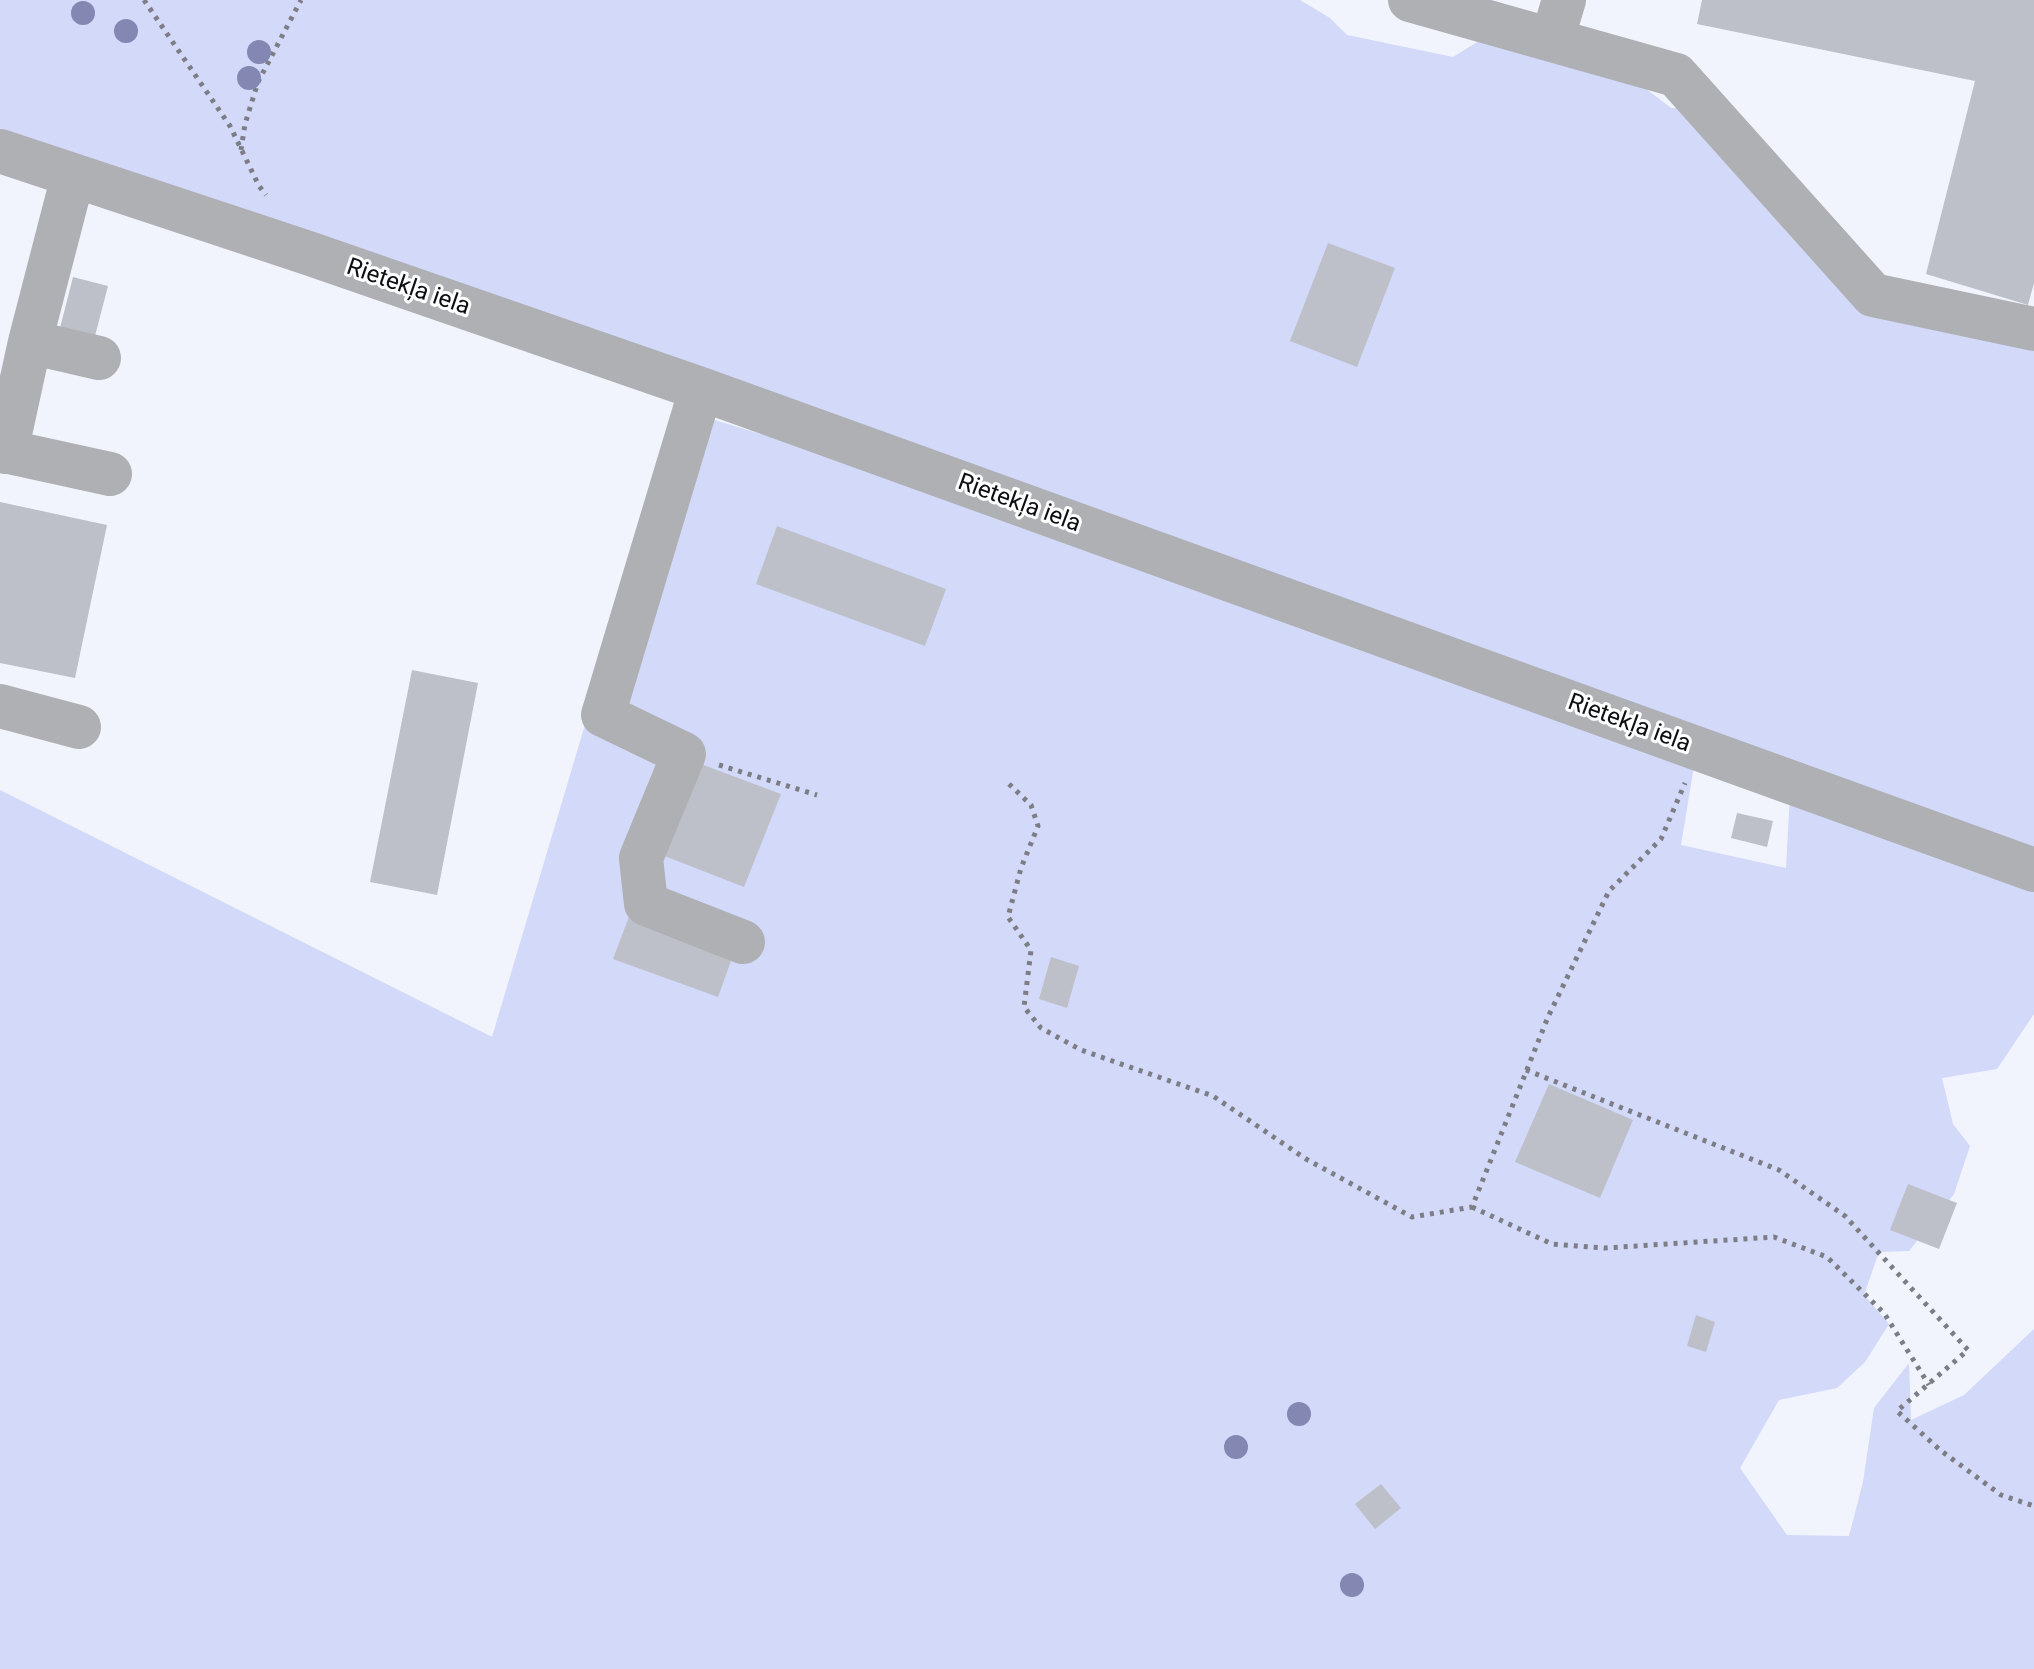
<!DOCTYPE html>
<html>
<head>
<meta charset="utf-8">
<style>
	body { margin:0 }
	canvas { display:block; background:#f1f3fd }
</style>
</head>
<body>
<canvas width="2034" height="1669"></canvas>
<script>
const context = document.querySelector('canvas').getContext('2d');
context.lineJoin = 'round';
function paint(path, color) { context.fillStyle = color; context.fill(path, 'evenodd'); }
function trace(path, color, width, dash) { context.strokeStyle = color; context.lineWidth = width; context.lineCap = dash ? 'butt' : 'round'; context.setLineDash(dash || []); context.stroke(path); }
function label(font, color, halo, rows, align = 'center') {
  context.font = font + ' Roboto,sans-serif'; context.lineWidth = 6; context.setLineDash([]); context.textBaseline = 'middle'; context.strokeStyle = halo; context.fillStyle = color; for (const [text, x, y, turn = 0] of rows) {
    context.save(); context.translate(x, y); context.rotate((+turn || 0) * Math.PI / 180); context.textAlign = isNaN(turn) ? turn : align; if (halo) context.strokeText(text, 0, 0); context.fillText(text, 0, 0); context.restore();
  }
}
paint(new Path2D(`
	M 0,0 L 1300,0 L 1330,18 L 1347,35 L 1453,57 L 1492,33 L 1615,65 L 1671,108 L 1696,107 L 1869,302 L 2034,336 L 2034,852 L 0,136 Z
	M 679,409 L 819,452 L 1695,760 L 1681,845 L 1786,868 L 1790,795 L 2034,882 L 2034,1014 L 1997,1069 L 1942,1078 L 1953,1124 L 1970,1146 L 1954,1194 L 1909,1251 L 1879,1252 L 1864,1295 L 1889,1324 L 1865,1362 L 1837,1388 L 1779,1400 L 1740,1468 L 1787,1535 L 1849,1536 L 1863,1482 L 1874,1408 L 1909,1363 L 1911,1420 L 1964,1395 L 2034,1329 L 2034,1669 L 0,1669 L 0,790 L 492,1037 Z`), '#d2d9f9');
paint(new Path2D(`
	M 1702,0 L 2034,0 L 2034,283 L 2028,305 L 1926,274 L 1975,81 L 1697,24 Z
	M 1328,243 L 1395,268 L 1357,367 L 1290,341 Z
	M 73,277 L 108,286 L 95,336 L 60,328 Z
	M 0,502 L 107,525 L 75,678 L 0,663 Z
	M 777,526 L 946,589 L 925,646 L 756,584 Z
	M 412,670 L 478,683 L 437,895 L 370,882 Z
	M 698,763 L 781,794 L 744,887 L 662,855 Z
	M 1737,813 L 1773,821 L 1767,847 L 1731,838 Z
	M 632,909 L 736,947 L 718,997 L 613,959 Z
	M 1051,957 L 1079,966 L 1067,1008 L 1039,999 Z
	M 1549,1084 L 1633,1120 L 1600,1198 L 1515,1162 Z
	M 1908,1184 L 1957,1203 L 1939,1249 L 1890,1230 Z
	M 1696,1315 L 1715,1322 L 1706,1352 L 1687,1346 Z
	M 1381,1484 L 1401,1508 L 1375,1529 L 1355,1504 Z`), '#bdc0c9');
trace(new Path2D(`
	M 144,0 L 230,126 L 259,186 L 266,195
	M 241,150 L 245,124 L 258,82 L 301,0
	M 719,765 L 817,795
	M 1009,784 L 1031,805 L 1038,826 L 1021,868 L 1008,917 L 1031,950 L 1024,1007 L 1041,1028 L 1081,1050 L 1213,1096 L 1306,1159 L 1412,1217 L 1472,1207 L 1548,1017 L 1609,891 L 1661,839 L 1685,783
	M 1526,1070 L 1779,1170 L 1845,1216 L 1968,1350 L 1897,1411 L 1940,1450 L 2001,1495 L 2034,1506
	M 1472,1207 L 1552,1244 L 1605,1248 L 1774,1237 L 1827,1257 L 1884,1313 L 1929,1385`), '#7d7e85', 5, [4, 6]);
trace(new Path2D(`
	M 1410,0 L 1676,75 L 1873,295 L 2034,329
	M 1552,40 L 1564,0
	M 0,151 L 308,253 L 701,389 L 2034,870
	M 30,342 L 99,358
	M 701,389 L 603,715 L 684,754 L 641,858 L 646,904 L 743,942
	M 0,450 L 110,474
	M 6,452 L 30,342 L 73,176
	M 0,706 L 79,727`), '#afb0b4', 44);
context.fillStyle = '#8387b2';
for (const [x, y] of [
	[83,13],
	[126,31],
	[259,52],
	[249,78],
	[1299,1414],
	[1236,1447],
	[1352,1585]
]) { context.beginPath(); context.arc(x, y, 12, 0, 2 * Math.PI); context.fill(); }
label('24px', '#0d0e11', '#fff', [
	["Rietekļa iela",408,288,19],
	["Rietekļa iela",1019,504,20],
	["Rietekļa iela",1629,724,20]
]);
</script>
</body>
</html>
